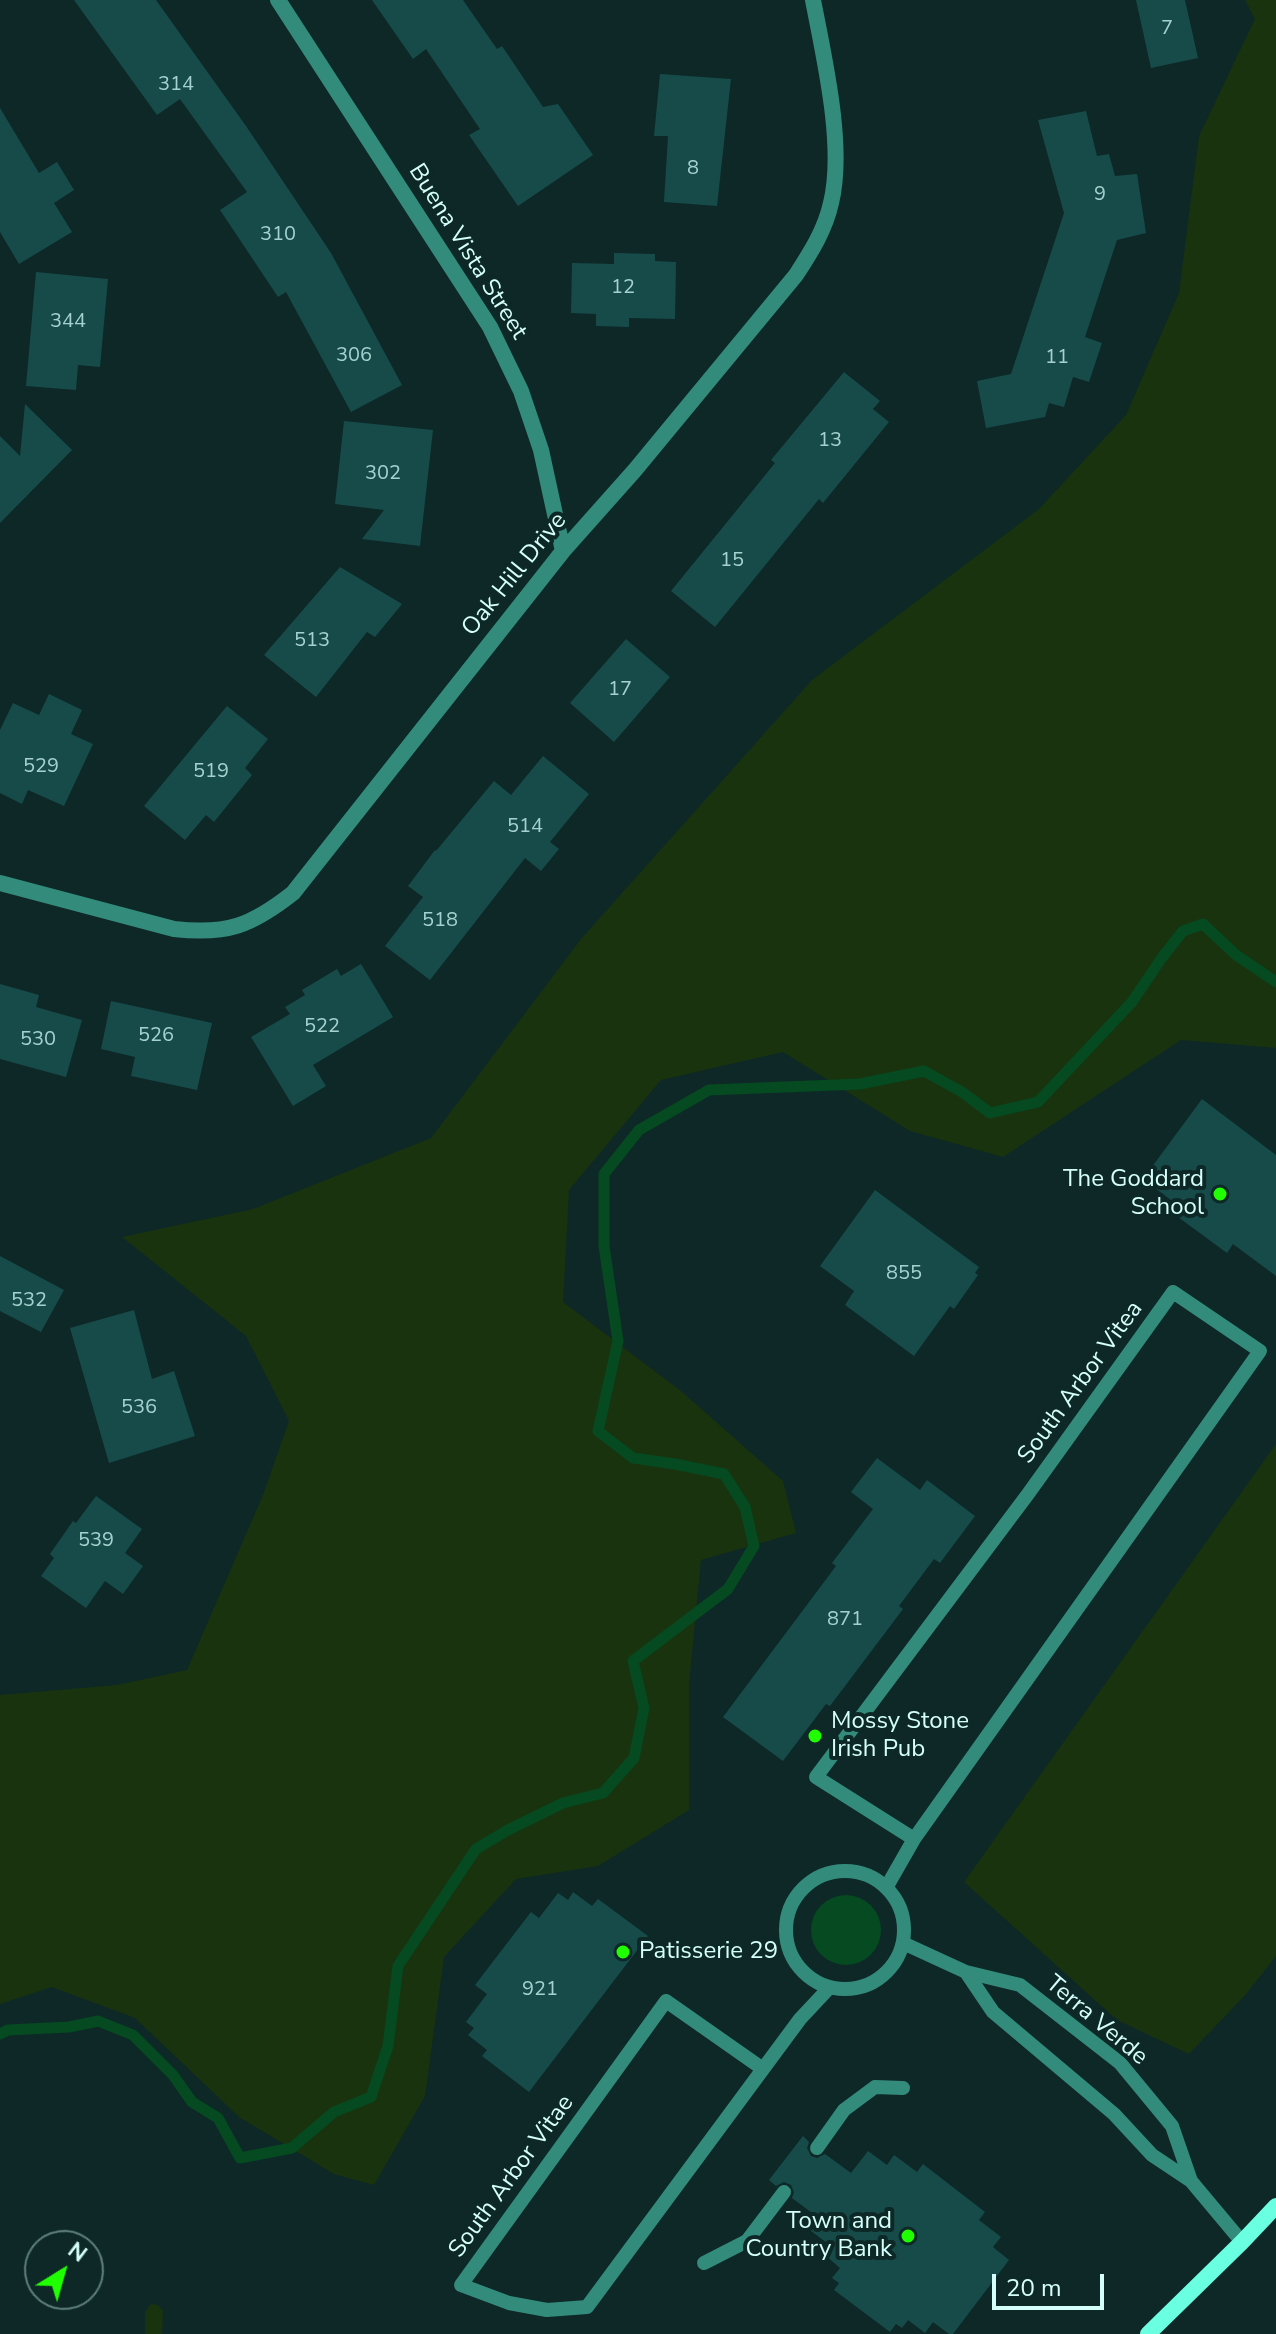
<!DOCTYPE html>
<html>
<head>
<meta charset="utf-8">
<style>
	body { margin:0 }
	#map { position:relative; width:1276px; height:2334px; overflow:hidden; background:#0d2827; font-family:"Nunito Sans",sans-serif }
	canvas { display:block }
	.north { position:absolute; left:24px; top:2230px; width:80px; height:80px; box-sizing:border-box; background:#0d2827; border:2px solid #5d7e7b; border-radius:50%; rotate:37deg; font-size:22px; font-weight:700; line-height:32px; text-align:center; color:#d4fffa }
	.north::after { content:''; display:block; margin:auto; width:28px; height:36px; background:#20ff00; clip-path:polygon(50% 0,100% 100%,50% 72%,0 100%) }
	.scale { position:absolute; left:992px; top:2274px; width:112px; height:36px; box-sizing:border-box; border:4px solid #d4fffa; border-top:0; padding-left:10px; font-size:24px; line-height:28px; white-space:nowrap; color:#d4fffa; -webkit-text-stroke:6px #0d2827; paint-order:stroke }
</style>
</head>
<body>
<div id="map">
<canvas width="1276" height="2334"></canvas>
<div class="north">N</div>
<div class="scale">20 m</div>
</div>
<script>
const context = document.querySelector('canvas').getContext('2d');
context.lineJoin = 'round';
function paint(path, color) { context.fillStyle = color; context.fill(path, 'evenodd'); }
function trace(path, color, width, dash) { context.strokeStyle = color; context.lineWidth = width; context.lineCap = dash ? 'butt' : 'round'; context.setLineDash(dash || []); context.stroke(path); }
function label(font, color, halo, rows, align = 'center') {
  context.font = font + ' "Nunito Sans",sans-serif'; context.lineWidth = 8; context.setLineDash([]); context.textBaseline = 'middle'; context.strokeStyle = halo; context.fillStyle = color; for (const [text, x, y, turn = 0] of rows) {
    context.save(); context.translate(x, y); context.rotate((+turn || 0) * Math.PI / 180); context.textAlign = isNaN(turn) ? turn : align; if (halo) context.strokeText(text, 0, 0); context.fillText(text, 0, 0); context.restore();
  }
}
paint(new Path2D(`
	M 1245,0 L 1276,0 L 1276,1048 L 1181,1040 L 1003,1157 L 910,1131 L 783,1052 L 661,1080 L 569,1190 L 563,1302 L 681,1391 L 783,1481 L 796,1533 L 701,1560 L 689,1684 L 689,1810 L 598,1866 L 516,1879 L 444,1957 L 425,2096 L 374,2185 L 334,2174 L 239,2117 L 135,2018 L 52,1987 L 0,2004 L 0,1695 L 117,1685 L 187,1670 L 263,1495 L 289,1421 L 246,1336 L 122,1237 L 253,1209 L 431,1138 L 581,939 L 812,680 L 1039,509 L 1126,415 L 1179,293 L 1199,136 L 1255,19 Z
	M 1276,1444 L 1276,1956 L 1247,1993 L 1189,2054 L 1117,2020 L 964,1882 Z
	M 151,2304 L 158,2305 L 163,2311 L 162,2334 L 145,2334 L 145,2312 Z`), '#19330f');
paint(new Path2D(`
	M811 1930a35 35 0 1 1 70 0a35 35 0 1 1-70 0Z`), '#054a21');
trace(new Path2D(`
	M 0,2034 L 8,2030 L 69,2027 L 98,2021 L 133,2035 L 173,2075 L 192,2102 L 218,2118 L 240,2158 L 292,2148 L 334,2112 L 371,2097 L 388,2046 L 398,1966 L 476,1849 L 508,1830 L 563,1803 L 603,1793 L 634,1758 L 644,1708 L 633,1661 L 728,1589 L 754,1546 L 745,1507 L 724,1474 L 675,1464 L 633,1458 L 598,1431 L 618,1341 L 604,1246 L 604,1174 L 639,1130 L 709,1090 L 860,1084 L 924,1071 L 962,1092 L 990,1113 L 1038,1102 L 1132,1002 L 1161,959 L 1183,931 L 1203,924 L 1236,955 L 1276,982`), '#054a21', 11);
paint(new Path2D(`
	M 74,0 L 156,0 L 246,126 L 331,253 L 402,385 L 351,412 L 286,292 L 278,297 L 220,210 L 247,192 L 180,99 L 157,115 Z
	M 372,0 L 463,0 L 497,49 L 502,46 L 543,107 L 558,104 L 593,155 L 518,206 L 469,135 L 480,129 L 426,49 L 413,59 Z
	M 1136,0 L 1185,0 L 1198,58 L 1151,68 Z
	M 660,74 L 731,79 L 717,206 L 664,202 L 668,136 L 654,136 Z
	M 0,108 L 39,173 L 57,162 L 74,190 L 54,203 L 72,232 L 19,264 L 0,232 Z
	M 1086,111 L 1097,156 L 1109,154 L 1115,176 L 1137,174 L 1146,233 L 1117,240 L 1085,337 L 1102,343 L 1089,382 L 1073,377 L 1064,407 L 1049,403 L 1045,417 L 986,428 L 977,381 L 1011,374 L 1064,213 L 1038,120 Z
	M 614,253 L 655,254 L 655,261 L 676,262 L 675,319 L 629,318 L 629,327 L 596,326 L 596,314 L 571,313 L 572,263 L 614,264 Z
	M 36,272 L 108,279 L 100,367 L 78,365 L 76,390 L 26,386 Z
	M 844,372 L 880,401 L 873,409 L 889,422 L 823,503 L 819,499 L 715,627 L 671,591 L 775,463 L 771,460 Z
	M 25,404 L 72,450 L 0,523 L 0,436 L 20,456 Z
	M 344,421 L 433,430 L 420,546 L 362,539 L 384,510 L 335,504 Z
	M 340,567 L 402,604 L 375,637 L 367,632 L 316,697 L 264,655 Z
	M 626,639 L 670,677 L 614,742 L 570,703 Z
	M 49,694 L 82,710 L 71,734 L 93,744 L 64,806 L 28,790 L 22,804 L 0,793 L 0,730 L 13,703 L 39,715 Z
	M 227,706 L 268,739 L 245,768 L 252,775 L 214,822 L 206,815 L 185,840 L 144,806 Z
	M 543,756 L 589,794 L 550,842 L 559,849 L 541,871 L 525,858 L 430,980 L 385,946 L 423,897 L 408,886 L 435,850 L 436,851 L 494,781 L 511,795 Z
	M 361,964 L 393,1017 L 313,1065 L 326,1086 L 293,1106 L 251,1037 L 290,1014 L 285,1007 L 305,995 L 302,990 L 337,969 L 341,976 Z
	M 0,984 L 39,995 L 36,1007 L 82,1020 L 66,1077 L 0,1059 Z
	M 111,1001 L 212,1023 L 197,1090 L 131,1076 L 135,1057 L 101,1049 Z
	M 1202,1099 L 1276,1155 L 1276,1276 L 1233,1244 L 1227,1253 L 1178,1217 L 1184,1210 L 1143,1179 Z
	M 875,1190 L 979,1267 L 975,1273 L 978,1275 L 954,1309 L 950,1306 L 914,1356 L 845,1305 L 854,1291 L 820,1266 Z
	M 0,1256 L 64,1290 L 41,1332 L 0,1311 Z
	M 134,1310 L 152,1379 L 174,1371 L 195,1436 L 109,1463 L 70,1328 Z
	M 877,1458 L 920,1490 L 927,1480 L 975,1516 L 940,1563 L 934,1559 L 899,1606 L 903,1609 L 830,1706 L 826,1704 L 783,1761 L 723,1717 L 836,1566 L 832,1563 L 873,1509 L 851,1492 Z
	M 96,1496 L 142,1529 L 125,1553 L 143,1566 L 123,1594 L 105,1581 L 86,1608 L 41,1576 L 54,1558 L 50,1554 L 73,1521 L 76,1523 Z
	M 573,1892 L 592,1906 L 598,1899 L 648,1936 L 529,2092 L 482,2056 L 487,2050 L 468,2035 L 474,2028 L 466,2022 L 487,1994 L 475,1985 L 531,1912 L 539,1918 L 558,1893 L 568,1900 Z
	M 803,2136 L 809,2142 L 807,2148 L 811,2156 L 817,2158 L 825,2154 L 851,2173 L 868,2151 L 887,2165 L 894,2155 L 917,2172 L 923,2164 L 985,2212 L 979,2220 L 1001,2237 L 993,2247 L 1009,2260 L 953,2334 L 949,2334 L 933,2322 L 925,2333 L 908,2320 L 902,2328 L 896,2324 L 890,2332 L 834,2290 L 839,2283 L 832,2278 L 840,2268 L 825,2255 L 831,2246 L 811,2231 L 820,2219 L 792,2198 L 794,2192 L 791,2185 L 784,2182 L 776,2186 L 769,2180 Z`), '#174b4a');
trace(new Path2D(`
	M786 1930a59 59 0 1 1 118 0a59 59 0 1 1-118 0Z
	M 886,1888 L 914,1839 L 1260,1351 L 1173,1292 L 1028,1494 L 816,1777 L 914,1839
	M 903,1943 L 966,1972 L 1020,1985 L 1120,2063 L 1172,2126 L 1191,2181 L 1242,2242
	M 966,1972 L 993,2012 L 1114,2114 L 1152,2155 L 1191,2181
	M 763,2069 L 666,2001 L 461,2285 L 509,2303 L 547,2310 L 587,2307 L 800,2019 L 829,1988
	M 817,2148 L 844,2110 L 875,2087 L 903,2088
	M 704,2263 L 747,2241 L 784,2192`), '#338c7b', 14);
trace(new Path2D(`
	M 278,0 L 490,327 L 521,391 L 541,450 L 563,551
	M 0,883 L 174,929 C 227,935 251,926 293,893 L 563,551 L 635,470 L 796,275 C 811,252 825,230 831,203 C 845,146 824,58 813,0`), '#338c7b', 16);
trace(new Path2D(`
	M 1148,2334 L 1242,2242 L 1276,2206`), '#6bffe1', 16);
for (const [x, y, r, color] of [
	[1220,1194,8,"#20ff00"],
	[815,1736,8,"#20ff00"],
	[623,1952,8,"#20ff00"],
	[908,2236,8,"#20ff00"]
]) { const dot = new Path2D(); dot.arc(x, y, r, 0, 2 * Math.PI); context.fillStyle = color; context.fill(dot); trace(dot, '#0d2827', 3); }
label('20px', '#a5d2ce', null, [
	["7",1167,29],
	["314",176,85],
	["8",693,169],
	["9",1100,195],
	["310",278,235],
	["12",623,288],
	["344",68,322],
	["306",354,356],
	["11",1057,358],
	["13",830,441],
	["302",383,474],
	["15",732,561],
	["513",312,641],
	["17",620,690],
	["529",41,767],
	["519",211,772],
	["514",525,827],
	["518",440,921],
	["522",322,1027],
	["526",156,1036],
	["530",38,1040],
	["855",904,1274],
	["532",29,1301],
	["536",139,1408],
	["539",96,1541],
	["871",845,1620],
	["921",540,1990]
]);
label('24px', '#d4fffa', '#0d2827', [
	["Buena Vista Street",467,252,58],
	["Oak Hill Drive",515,575,-51],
	["South Arbor Vitea",1081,1383,-54],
	["Terra Verde",1096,2021,40],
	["South Arbor Vitae",512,2177,-54]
]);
label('24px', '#d4fffa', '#0d2827', [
	["The Goddard",1204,1180],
	["School",1204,1208],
	["Mossy Stone",831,1722,"left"],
	["Irish Pub",831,1750,"left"],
	["Patisserie 29",639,1952,"left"],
	["Town and",892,2222],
	["Country Bank",892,2250]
], 'right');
</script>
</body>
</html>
